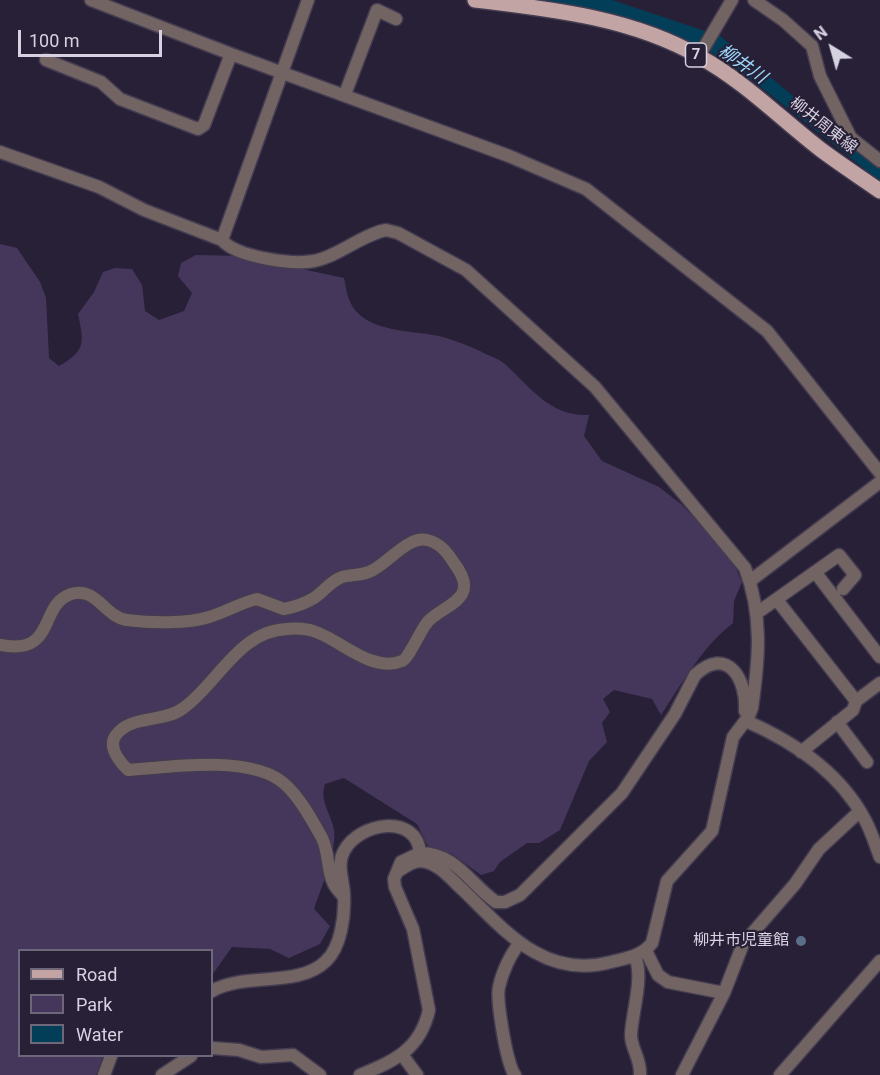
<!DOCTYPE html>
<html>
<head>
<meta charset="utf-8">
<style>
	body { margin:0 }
	#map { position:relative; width:880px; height:1075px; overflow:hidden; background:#282036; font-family:Roboto,sans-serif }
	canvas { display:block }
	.legend { position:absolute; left:18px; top:949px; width:195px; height:108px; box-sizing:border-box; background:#282036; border:2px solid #6e677a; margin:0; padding:8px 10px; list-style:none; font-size:18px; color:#d6d2e1 }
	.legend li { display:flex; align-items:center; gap:12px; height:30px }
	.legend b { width:30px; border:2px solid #6e677a }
	.north { position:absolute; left:802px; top:18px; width:60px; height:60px; -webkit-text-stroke:4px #282036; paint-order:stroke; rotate:323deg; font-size:16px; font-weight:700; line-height:24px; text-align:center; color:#d6d2e1 }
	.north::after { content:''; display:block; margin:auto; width:21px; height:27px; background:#d6d2e1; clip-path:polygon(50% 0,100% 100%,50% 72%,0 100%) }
	.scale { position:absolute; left:18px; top:30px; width:144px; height:27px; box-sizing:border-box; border:3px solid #d6d2e1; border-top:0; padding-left:8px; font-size:18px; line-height:21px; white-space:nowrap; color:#d6d2e1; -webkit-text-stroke:4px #282036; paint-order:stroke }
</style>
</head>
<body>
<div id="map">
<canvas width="880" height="1075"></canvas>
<ul class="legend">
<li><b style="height:8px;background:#c2a4a5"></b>Road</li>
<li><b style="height:16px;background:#45375c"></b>Park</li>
<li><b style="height:16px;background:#033e58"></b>Water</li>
</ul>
<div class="north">N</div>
<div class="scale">100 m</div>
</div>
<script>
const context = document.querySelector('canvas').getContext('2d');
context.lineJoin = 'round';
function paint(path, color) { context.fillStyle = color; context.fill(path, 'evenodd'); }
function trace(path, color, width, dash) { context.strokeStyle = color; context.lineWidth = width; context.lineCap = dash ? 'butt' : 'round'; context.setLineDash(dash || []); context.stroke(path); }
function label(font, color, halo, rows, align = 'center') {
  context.font = font + ' Roboto,"Noto Sans JP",sans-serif'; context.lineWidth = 4.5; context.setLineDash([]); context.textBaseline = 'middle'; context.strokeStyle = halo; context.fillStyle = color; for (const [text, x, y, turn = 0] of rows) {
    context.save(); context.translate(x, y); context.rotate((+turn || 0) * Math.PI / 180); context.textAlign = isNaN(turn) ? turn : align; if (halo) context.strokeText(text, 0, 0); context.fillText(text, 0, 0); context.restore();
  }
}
paint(new Path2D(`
	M 0,244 L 17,248 L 40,282 L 46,298 L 49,358 L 59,366 C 86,351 84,342 78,314 L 94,292 L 103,272 L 115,268 L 132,269 L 142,285 L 145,311 L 159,320 L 184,311 L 192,293 L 178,276 L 181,263 L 196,255 L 241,256 L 344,278 C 347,293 348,305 360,315 C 380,333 420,331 443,337 C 456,341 470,346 482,352 C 489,356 500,359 506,365 C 531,388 551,417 589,415 L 584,436 L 602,461 L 659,487 L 681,504 L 730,555 L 742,582 L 734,601 L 733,623 C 702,647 683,682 661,715 L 652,699 L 614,690 L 603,699 L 610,712 L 602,723 L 607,742 L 589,761 L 560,830 L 539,843 L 527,843 L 500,862 L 494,871 L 481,875 L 452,854 L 428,846 L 417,824 L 344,778 L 325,784 C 319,801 331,813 334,830 C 337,851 321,888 314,909 L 330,926 L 320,944 L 289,958 L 270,949 L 232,947 L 212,975 L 212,950 L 20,950 L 20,1056 L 103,1056 L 96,1075 L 0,1075 Z`), '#45375c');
paint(new Path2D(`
	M 536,0 L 612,0 L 720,36 L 880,167 L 880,181 L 730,63 L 700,46 L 565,5 Z`), '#033e58');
const minor = new Path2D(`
	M 91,0 L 231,54 L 509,156 L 586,189 L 767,331 L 880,473
	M 754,0 L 783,20 L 812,46 L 820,76 L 851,138 L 880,161
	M 699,56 L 732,0
	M 46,60 L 101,82 L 120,99 L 198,129 L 204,125 L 231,54
	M 345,94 L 377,10 L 396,19
	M 0,152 L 99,187 L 144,210 L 222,240 C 236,257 292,265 314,261 C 339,256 361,235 386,230 L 398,233 L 466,270 L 595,387 L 745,568 C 763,615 759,659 752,708 L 749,716 L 733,737 L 712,831 L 667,881 L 652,943 C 642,956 627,958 611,962 C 545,980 505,931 463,890 C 452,880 441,866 426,862 C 415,859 406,866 397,872
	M 222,240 L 308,0
	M 815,572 L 880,657
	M 750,581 L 880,482
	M 777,600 L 856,701
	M 757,613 L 839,555 L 855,575 L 843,589
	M 0,645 C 57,656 38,605 71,594 C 96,586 105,617 127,620 C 149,623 188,624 209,617 C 226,612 240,603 257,599 L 284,609 C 295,607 304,604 314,598 C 324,592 330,581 342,577 C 353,574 363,576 373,570 C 389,562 408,536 427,540 C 440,543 447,552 454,563 C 484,602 439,605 426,624 C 420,632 408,659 402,661 C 370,674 337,636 310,630 C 303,629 294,628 287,629 C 238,631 218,684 182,709 C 162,723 131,715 116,735 C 107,747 120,762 128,770 C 171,767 242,756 278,779 C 296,790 312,820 322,838 C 329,852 327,870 333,882 C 335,888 341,893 344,897
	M 746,721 C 792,741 839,772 864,818 C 871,830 875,844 880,857
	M 837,722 L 867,762
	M 801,752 L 853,710 L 856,701 L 880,683
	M 420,853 C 456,853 470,884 496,902 L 505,902 L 520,895 L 622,793 L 675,714 L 695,675 C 727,645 747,679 745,711
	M 646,951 L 658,975 L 668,982 L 724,993
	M 635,956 C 644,979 632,1011 631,1035 C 631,1049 641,1058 640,1075
	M 212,991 C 244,972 299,988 326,961 C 341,947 345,916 344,896 C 344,881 336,865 344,851 C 359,822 417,813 420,853 L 401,862 L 394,879 L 395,887 L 413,929 L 429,1010 C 420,1050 394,1061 360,1075
	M 212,1048 L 239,1050 L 261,1057 L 293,1055 L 320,1075
	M 403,1056 L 417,1075
	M 104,1075 L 111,1056
	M 162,1075 L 191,1056
	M 515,1075 C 507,1067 496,999 499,987 C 502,973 510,955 519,944
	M 682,1075 L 724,993 L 743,944 L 795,884 L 819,849 L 860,811`);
const tertiary = new Path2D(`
	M 780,1075 L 880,961`);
const primary = new Path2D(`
	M 475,0 C 551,9 633,18 700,57 C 745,82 780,118 820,149 C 840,164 860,177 880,191`);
trace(minor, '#443c51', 15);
trace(tertiary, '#443c51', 15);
trace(primary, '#443c51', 18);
trace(minor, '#736464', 12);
trace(tertiary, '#736464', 12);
trace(primary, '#c2a4a5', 15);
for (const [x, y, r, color] of [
	[801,941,6,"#5c6f8a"]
]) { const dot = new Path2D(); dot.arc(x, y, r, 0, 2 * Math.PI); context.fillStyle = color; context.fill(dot); trace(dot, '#282036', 2); }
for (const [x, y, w] of [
	[696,55,21]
]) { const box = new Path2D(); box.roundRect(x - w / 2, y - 12, w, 24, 4.5); context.fillStyle = '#282036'; context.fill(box); trace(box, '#d6d2e1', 1.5); }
label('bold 15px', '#d6d2e1', null, [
	["7",696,55]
]);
label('16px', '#d6d2e1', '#282036', [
	["柳井周東線",823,126,38]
]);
label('16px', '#d6d2e1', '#282036', [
	["柳井市児童館",789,941]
], 'right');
label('italic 18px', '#9ad8fb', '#282036', [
	["柳井川",742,65,35]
]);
</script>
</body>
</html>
